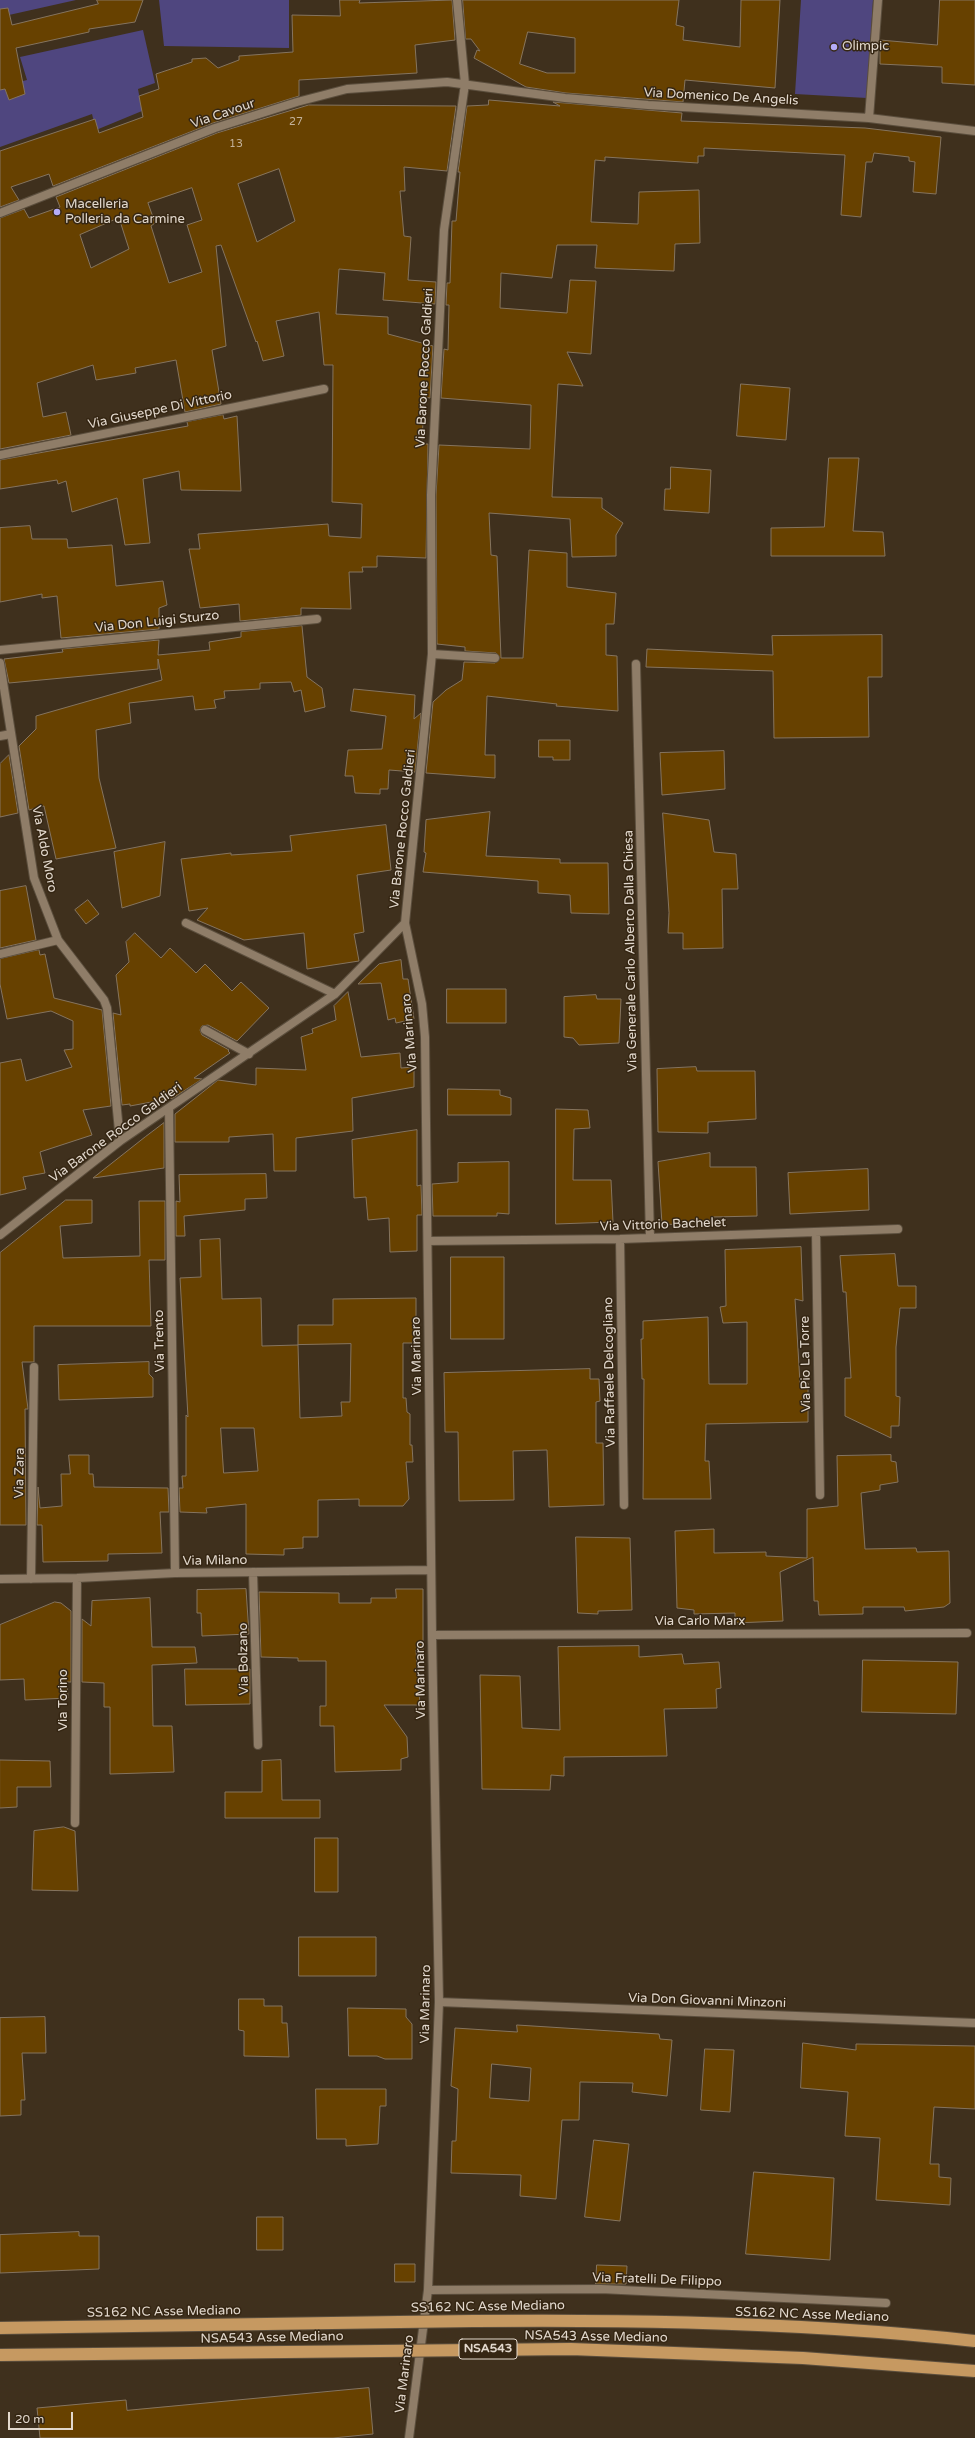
<!DOCTYPE html>
<html>
<head>
<meta charset="utf-8">
<style>
	body { margin:0 }
	#map { position:relative; width:975px; height:2438px; overflow:hidden; background:#3f301d; font-family:"Varela Round",sans-serif }
	canvas { display:block }
	.scale { position:absolute; left:8px; top:2412px; width:65px; height:18px; box-sizing:border-box; border:2px solid #e2d8cd; border-top:0; padding-left:5px; font-size:12px; line-height:14px; white-space:nowrap; color:#e2d8cd; -webkit-text-stroke:3px #352613; paint-order:stroke }
</style>
</head>
<body>
<div id="map">
<canvas width="975" height="2438"></canvas>
<div class="scale">20 m</div>
</div>
<script>
const context = document.querySelector('canvas').getContext('2d');
context.lineJoin = 'round';
function paint(path, color) { context.fillStyle = color; context.fill(path, 'evenodd'); }
function trace(path, color, width, dash) { context.strokeStyle = color; context.lineWidth = width; context.lineCap = dash ? 'butt' : 'round'; context.setLineDash(dash || []); context.stroke(path); }
function label(font, color, halo, rows, align = 'center') {
  context.font = font + ' "Varela Round",sans-serif'; context.lineWidth = 3; context.setLineDash([]); context.textBaseline = 'middle'; context.strokeStyle = halo; context.fillStyle = color; for (const [text, x, y, turn = 0] of rows) {
    context.save(); context.translate(x, y); context.rotate((+turn || 0) * Math.PI / 180); context.textAlign = isNaN(turn) ? turn : align; if (halo) context.strokeText(text, 0, 0); context.fillText(text, 0, 0); context.restore();
  }
}
paint(new Path2D(`
	M 0,0 L 76,0 L 0,17 Z
	M 159,0 L 289,0 L 289,48 L 164,46 Z
	M 801,0 L 873,0 L 867,98 L 795,94 Z
	M 143,30 L 155,83 L 138,89 L 142,111 L 96,130 L 92,114 L 0,147 L 0,87 L 27,80 L 20,57 Z`), '#4f467f');
const building = new Path2D(`
	M 97,0 L 143,0 L 135,22 L 89,29 L 89,32 L 16,48 L 25,94 L 9,100 L 5,89 L 0,90 L 0,9 L 8,8 L 12,25 L 98,4 Z
	M 340,0 L 360,0 L 359,3 L 452,0 L 455,40 L 415,45 L 417,73 L 299,80 L 299,96 L 213,123 L 53,186 L 49,174 L 11,187 L 19,200 L 0,207 L 0,151 L 95,119 L 99,133 L 143,117 L 139,96 L 159,89 L 156,74 L 192,62 L 192,59 L 206,58 L 218,68 L 239,60 L 239,56 L 293,52 L 292,15 L 340,16 Z
	M 463,0 L 679,0 L 676,25 L 684,27 L 683,40 L 740,47 L 741,0 L 780,0 L 775,88 L 685,80 L 683,102 L 566,93 L 526,87 L 474,58 L 477,50 L 480,51 L 471,39 L 466,39 ZM 528,32 L 575,38 L 575,73 L 547,73 L 520,64 Z
	M 940,0 L 975,0 L 975,85 L 942,83 L 942,67 L 880,64 L 880,40 L 937,45 Z
	M 489,100 L 560,106 L 553,102 L 682,113 L 681,121 L 865,128 L 941,137 L 936,194 L 913,192 L 915,162 L 909,161 L 909,157 L 874,153 L 872,162 L 866,162 L 861,217 L 841,215 L 845,155 L 704,148 L 704,156 L 698,156 L 698,163 L 605,157 L 605,161 L 595,160 L 591,222 L 638,224 L 639,192 L 699,190 L 700,243 L 675,244 L 674,271 L 595,268 L 597,245 L 557,245 L 552,278 L 501,273 L 500,308 L 567,313 L 570,280 L 596,281 L 591,354 L 567,352 L 583,386 L 558,384 L 552,497 L 602,498 L 602,508 L 623,523 L 616,535 L 616,556 L 572,557 L 570,519 L 489,513 L 491,555 L 497,556 L 501,658 L 523,658 L 529,550 L 567,553 L 567,587 L 616,593 L 614,624 L 606,624 L 606,655 L 617,656 L 618,711 L 556,706 L 557,704 L 487,696 L 485,755 L 495,755 L 495,778 L 426,773 L 433,702 L 446,690 L 462,680 L 464,662 L 495,663 L 500,658 L 496,653 L 465,651 L 465,647 L 437,644 L 436,495 L 439,445 L 530,449 L 531,405 L 441,398 L 444,349 L 448,350 L 449,305 L 446,305 L 447,283 L 450,283 L 452,221 L 456,221 L 460,172 L 458,172 L 467,106 L 488,105 Z
	M 309,105 L 456,106 L 447,171 L 404,167 L 405,191 L 400,191 L 404,236 L 411,237 L 408,280 L 436,282 L 435,304 L 383,300 L 385,273 L 339,269 L 336,314 L 388,317 L 388,334 L 433,346 L 430,398 L 424,397 L 422,444 L 428,444 L 426,558 L 377,556 L 377,567 L 362,567 L 363,572 L 349,572 L 351,609 L 301,608 L 301,615 L 240,621 L 239,604 L 200,608 L 189,549 L 200,549 L 198,534 L 328,524 L 329,536 L 361,538 L 362,504 L 332,502 L 333,365 L 324,365 L 319,312 L 276,321 L 284,356 L 263,361 L 257,341 L 256,342 L 221,245 L 216,246 L 226,346 L 212,350 L 221,404 L 185,412 L 176,360 L 135,368 L 136,373 L 96,380 L 93,365 L 37,383 L 43,417 L 66,412 L 71,435 L 0,449 L 0,218 L 24,209 L 29,218 L 60,207 L 56,197 L 217,133 ZM 279,169 L 295,221 L 257,242 L 238,184 ZM 192,188 L 202,220 L 187,225 L 202,272 L 169,283 L 151,226 L 155,223 L 148,203 ZM 119,218 L 129,249 L 91,268 L 80,235 Z
	M 741,384 L 790,388 L 786,440 L 737,436 Z
	M 223,415 L 224,419 L 237,416 L 241,491 L 181,490 L 179,471 L 143,479 L 150,543 L 125,545 L 117,498 L 72,512 L 66,481 L 58,484 L 57,480 L 0,489 L 0,460 L 188,426 L 187,422 Z
	M 829,458 L 859,458 L 853,531 L 883,532 L 885,556 L 771,556 L 771,528 L 824,527 Z
	M 671,467 L 711,470 L 709,513 L 664,510 L 665,489 L 670,489 Z
	M 30,526 L 32,539 L 67,539 L 68,548 L 112,545 L 116,586 L 163,581 L 167,605 L 159,608 L 159,629 L 61,638 L 57,596 L 42,598 L 42,594 L 0,602 L 0,528 Z
	M 302,626 L 307,677 L 322,688 L 325,707 L 305,712 L 301,690 L 294,692 L 291,682 L 260,683 L 260,689 L 224,691 L 225,698 L 214,700 L 216,708 L 195,710 L 193,696 L 129,703 L 131,723 L 96,730 L 99,778 L 116,848 L 56,859 L 44,806 L 29,810 L 19,746 L 36,729 L 36,716 L 162,680 L 158,659 L 158,669 L 9,683 L 4,659 L 63,652 L 62,649 L 159,640 L 158,655 L 210,650 L 209,642 L 241,637 L 241,632 Z
	M 882,635 L 882,677 L 868,677 L 869,737 L 774,738 L 773,671 L 646,667 L 647,649 L 773,655 L 772,636 Z
	M 354,689 L 415,695 L 414,719 L 421,713 L 415,772 L 389,770 L 388,789 L 380,789 L 380,794 L 355,793 L 353,776 L 345,776 L 348,750 L 382,749 L 386,716 L 351,711 Z
	M 539,740 L 570,740 L 570,760 L 553,760 L 553,757 L 539,757 Z
	M 724,751 L 725,789 L 662,795 L 660,753 Z
	M 9,755 L 18,813 L 0,817 L 0,764 Z
	M 490,812 L 486,856 L 560,859 L 560,863 L 608,863 L 609,914 L 571,913 L 570,895 L 538,893 L 538,881 L 423,872 L 426,853 L 424,852 L 426,820 Z
	M 663,813 L 709,820 L 714,852 L 736,854 L 738,889 L 722,889 L 723,948 L 683,949 L 683,933 L 668,933 L 669,913 Z
	M 386,825 L 391,870 L 357,875 L 364,932 L 354,934 L 359,961 L 307,969 L 304,933 L 244,940 L 197,920 L 208,908 L 189,911 L 181,859 L 231,853 L 231,855 L 292,851 L 290,836 Z
	M 165,842 L 160,896 L 122,908 L 114,852 Z
	M 26,886 L 36,940 L 0,948 L 0,891 Z
	M 88,900 L 99,914 L 86,924 L 75,910 Z
	M 135,933 L 161,958 L 170,948 L 196,973 L 205,964 L 232,991 L 241,982 L 269,1008 L 237,1041 L 208,1025 L 202,1026 L 200,1030 L 202,1035 L 229,1050 L 228,1051 L 230,1053 L 194,1078 L 202,1079 L 173,1098 L 130,1106 L 130,1104 L 122,1105 L 113,1013 L 121,1015 L 116,975 L 129,962 L 126,942 Z
	M 39,950 L 40,955 L 45,954 L 54,998 L 102,1010 L 111,1106 L 83,1110 L 92,1135 L 40,1152 L 45,1173 L 23,1177 L 26,1189 L 0,1195 L 0,1063 L 21,1059 L 26,1081 L 72,1067 L 64,1050 L 73,1049 L 73,1021 L 51,1011 L 7,1019 L 0,984 L 0,959 Z
	M 401,960 L 403,979 L 408,979 L 414,1019 L 396,1023 L 395,1018 L 388,1020 L 381,983 L 358,984 L 379,964 Z
	M 447,989 L 506,989 L 506,1023 L 447,1023 Z
	M 348,992 L 361,1057 L 400,1053 L 401,1068 L 414,1067 L 414,1087 L 352,1098 L 353,1131 L 296,1138 L 296,1171 L 274,1171 L 273,1134 L 229,1137 L 229,1142 L 175,1142 L 175,1114 L 218,1080 L 256,1085 L 256,1068 L 306,1070 L 301,1037 L 313,1033 L 312,1029 L 336,1020 L 334,1006 Z
	M 596,995 L 597,999 L 621,999 L 619,1043 L 579,1045 L 573,1038 L 564,1037 L 564,997 Z
	M 696,1067 L 697,1071 L 755,1071 L 756,1119 L 708,1122 L 708,1133 L 658,1132 L 657,1069 Z
	M 448,1089 L 500,1090 L 500,1095 L 511,1098 L 511,1115 L 448,1115 Z
	M 556,1109 L 588,1110 L 590,1128 L 574,1129 L 573,1180 L 611,1180 L 613,1222 L 556,1224 Z
	M 164,1123 L 164,1168 L 93,1178 L 145,1137 Z
	M 417,1130 L 417,1186 L 421,1185 L 422,1215 L 417,1215 L 417,1251 L 390,1252 L 389,1218 L 368,1220 L 366,1197 L 354,1198 L 352,1140 Z
	M 710,1153 L 710,1167 L 756,1167 L 757,1216 L 712,1217 L 712,1220 L 694,1221 L 690,1225 L 662,1224 L 658,1162 Z
	M 509,1162 L 509,1214 L 497,1213 L 497,1216 L 433,1216 L 432,1184 L 458,1182 L 458,1163 Z
	M 868,1169 L 869,1210 L 790,1214 L 788,1173 Z
	M 266,1174 L 267,1198 L 245,1199 L 245,1210 L 184,1216 L 185,1236 L 176,1236 L 176,1201 L 180,1202 L 179,1175 Z
	M 66,1200 L 92,1200 L 92,1223 L 60,1226 L 63,1258 L 140,1256 L 139,1201 L 165,1201 L 165,1260 L 149,1260 L 151,1326 L 34,1326 L 34,1362 L 22,1362 L 28,1409 L 25,1409 L 26,1525 L 0,1525 L 0,1253 Z
	M 220,1239 L 222,1299 L 261,1298 L 262,1346 L 298,1345 L 298,1325 L 333,1325 L 333,1299 L 416,1298 L 416,1343 L 403,1343 L 403,1398 L 406,1398 L 407,1412 L 410,1414 L 410,1445 L 412,1445 L 413,1462 L 406,1462 L 409,1499 L 403,1506 L 359,1506 L 359,1499 L 318,1500 L 318,1537 L 303,1537 L 303,1548 L 284,1549 L 284,1555 L 246,1554 L 246,1504 L 206,1508 L 207,1513 L 180,1512 L 179,1488 L 183,1488 L 182,1476 L 186,1476 L 186,1415 L 188,1417 L 180,1278 L 201,1277 L 200,1240 ZM 351,1344 L 350,1402 L 341,1402 L 342,1416 L 300,1418 L 298,1345 ZM 221,1428 L 254,1428 L 258,1471 L 224,1473 Z
	M 801,1247 L 803,1301 L 795,1299 L 800,1383 L 808,1383 L 808,1422 L 706,1424 L 705,1461 L 709,1461 L 711,1499 L 643,1499 L 644,1379 L 642,1379 L 641,1339 L 643,1339 L 643,1321 L 708,1317 L 709,1384 L 747,1384 L 747,1322 L 723,1323 L 720,1307 L 726,1306 L 725,1250 Z
	M 895,1254 L 898,1286 L 916,1286 L 916,1308 L 900,1308 L 896,1347 L 896,1396 L 900,1397 L 899,1426 L 891,1426 L 891,1438 L 845,1416 L 845,1378 L 851,1378 L 846,1292 L 843,1292 L 840,1256 Z
	M 451,1257 L 504,1257 L 504,1339 L 451,1339 Z
	M 149,1362 L 149,1374 L 153,1378 L 153,1397 L 59,1400 L 58,1365 Z
	M 590,1369 L 590,1379 L 599,1379 L 600,1401 L 596,1402 L 596,1443 L 603,1443 L 604,1505 L 549,1507 L 547,1450 L 513,1451 L 514,1500 L 459,1501 L 458,1432 L 445,1432 L 444,1373 Z
	M 69,1455 L 89,1455 L 89,1474 L 93,1474 L 94,1487 L 168,1488 L 169,1512 L 160,1512 L 162,1553 L 108,1554 L 108,1561 L 43,1562 L 42,1525 L 37,1525 L 38,1487 L 40,1508 L 62,1506 L 61,1474 L 70,1474 Z
	M 891,1455 L 891,1461 L 896,1462 L 898,1482 L 880,1485 L 880,1490 L 861,1493 L 865,1549 L 916,1548 L 917,1552 L 949,1551 L 950,1603 L 944,1607 L 905,1611 L 904,1607 L 863,1607 L 863,1614 L 819,1615 L 818,1601 L 814,1601 L 813,1557 L 780,1572 L 783,1621 L 735,1623 L 735,1613 L 694,1614 L 694,1610 L 677,1608 L 675,1531 L 714,1529 L 714,1553 L 766,1552 L 766,1556 L 807,1558 L 807,1509 L 838,1506 L 837,1456 Z
	M 576,1537 L 630,1538 L 632,1610 L 598,1611 L 598,1614 L 578,1613 Z
	M 246,1589 L 249,1634 L 202,1636 L 201,1613 L 197,1613 L 197,1590 Z
	M 396,1589 L 423,1589 L 423,1650 L 416,1650 L 420,1705 L 384,1705 L 407,1737 L 408,1757 L 401,1759 L 401,1770 L 335,1772 L 334,1726 L 320,1726 L 320,1706 L 326,1706 L 326,1661 L 298,1661 L 298,1658 L 261,1657 L 259,1592 L 339,1593 L 339,1603 L 371,1603 L 371,1598 L 396,1598 Z
	M 150,1598 L 152,1647 L 195,1647 L 197,1663 L 152,1665 L 153,1726 L 172,1726 L 174,1772 L 110,1774 L 110,1707 L 104,1707 L 104,1683 L 82,1682 L 82,1619 L 91,1626 L 92,1601 Z
	M 55,1602 L 61,1603 L 71,1611 L 71,1682 L 67,1682 L 68,1698 L 25,1700 L 24,1679 L 0,1680 L 0,1625 Z
	M 639,1646 L 639,1657 L 682,1654 L 684,1664 L 719,1662 L 721,1688 L 716,1689 L 717,1708 L 664,1709 L 667,1756 L 564,1757 L 564,1776 L 551,1775 L 550,1790 L 482,1789 L 480,1675 L 520,1676 L 522,1728 L 560,1730 L 558,1647 Z
	M 863,1660 L 958,1662 L 956,1714 L 862,1712 Z
	M 185,1669 L 250,1669 L 250,1704 L 186,1705 Z
	M 0,1760 L 50,1761 L 51,1787 L 17,1787 L 17,1807 L 0,1808 Z
	M 281,1760 L 282,1800 L 320,1800 L 320,1818 L 225,1818 L 225,1792 L 262,1792 L 262,1761 Z
	M 64,1827 L 75,1831 L 78,1891 L 32,1890 L 34,1831 Z
	M 315,1838 L 338,1838 L 338,1892 L 315,1892 Z
	M 299,1937 L 376,1937 L 376,1976 L 299,1976 Z
	M 239,1999 L 264,1999 L 264,2006 L 282,2006 L 282,2023 L 287,2023 L 289,2057 L 244,2056 L 244,2031 L 239,2030 Z
	M 348,2008 L 406,2009 L 406,2017 L 412,2024 L 412,2059 L 385,2059 L 377,2056 L 349,2056 Z
	M 45,2017 L 46,2053 L 22,2053 L 25,2100 L 21,2100 L 21,2115 L 0,2116 L 0,2018 Z
	M 517,2025 L 659,2034 L 660,2039 L 672,2040 L 667,2096 L 632,2092 L 633,2083 L 580,2082 L 579,2120 L 562,2120 L 556,2199 L 520,2196 L 521,2175 L 451,2173 L 452,2141 L 456,2141 L 458,2089 L 451,2086 L 455,2028 L 517,2032 ZM 492,2064 L 531,2068 L 529,2101 L 490,2098 Z
	M 803,2043 L 856,2050 L 856,2044 L 975,2046 L 975,2109 L 934,2107 L 930,2164 L 939,2164 L 939,2177 L 951,2178 L 950,2205 L 876,2200 L 880,2138 L 845,2136 L 848,2092 L 801,2088 Z
	M 705,2049 L 734,2050 L 730,2112 L 701,2110 Z
	M 316,2089 L 386,2089 L 386,2106 L 380,2106 L 378,2144 L 346,2146 L 346,2139 L 317,2139 Z
	M 594,2140 L 629,2144 L 620,2221 L 585,2217 Z
	M 754,2172 L 834,2178 L 830,2260 L 746,2254 Z
	M 257,2217 L 283,2217 L 283,2250 L 257,2250 Z
	M 79,2232 L 79,2236 L 99,2236 L 99,2269 L 0,2273 L 0,2235 Z
	M 395,2264 L 415,2264 L 415,2282 L 395,2282 Z
	M 597,2265 L 627,2266 L 626,2284 L 596,2284 Z
	M 369,2388 L 373,2434 L 333,2438 L 40,2438 L 37,2408 L 126,2400 L 127,2410 Z`);
paint(building, '#674100');
trace(building, '#85745f', 1);
const street = new Path2D(`
	M 869,118 L 878,0
	M 0,213 L 215,128 L 297,102 L 347,89 L 447,82 L 565,98 L 648,105 L 869,118 L 975,131
	M 0,455 L 324,389
	M 0,650 L 317,619
	M 432,654 L 495,658
	M 0,663 L 34,878 L 58,940 L 104,1000 L 107,1008 L 120,1141
	M 636,664 L 650,1238
	M 0,736 L 11,734
	M 186,923 L 335,994
	M 405,923 L 422,1004 L 425,1037 L 432,1635 L 439,2002 L 428,2290 L 409,2438
	M 0,954 L 58,940
	M 205,1030 L 249,1054
	M 169,1108 L 175,1573
	M 816,1233 L 820,1495
	M 0,1235 L 120,1141 L 335,994 L 405,923 L 432,654 L 431,495 L 444,230 L 465,84 L 457,0
	M 620,1239 L 624,1505
	M 428,1241 L 620,1239 L 898,1229
	M 253,1572 L 258,1745
	M 0,1579 L 77,1578 L 175,1573 L 431,1570
	M 31,1579 L 34,1367
	M 432,1635 L 967,1633
	M 75,1823 L 77,1578
	M 439,2002 L 975,2023
	M 428,2290 L 601,2289 L 886,2303`);
const highway = new Path2D(`
	M 0,2328 L 399,2322`);
trace(street, '#5b4e3d', 10);
trace(highway, '#5b4e3d', 14);
trace(street, '#8f7d68', 8);
trace(highway, '#c69961', 12);
const highwayBridge = new Path2D(`
	M 399,2322 C 591,2319 784,2320 975,2341
	M 0,2355 L 571,2349 L 803,2358 L 975,2371`);
trace(highwayBridge, '#5b4e3d', 14, []);
trace(highwayBridge, '#c69961', 12);
for (const [x, y, r, color] of [
	[834,47,4,"#b5acf8"],
	[57,212,4,"#b5acf8"]
]) { const dot = new Path2D(); dot.arc(x, y, r, 0, 2 * Math.PI); context.fillStyle = color; context.fill(dot); trace(dot, '#352613', 1.5); }
label('11px', '#c3b29a', null, [
	["27",296,122],
	["13",236,144]
]);
for (const [x, y, w] of [
	[488,2349,58]
]) { const box = new Path2D(); box.roundRect(x - w / 2, y - 10, w, 20, 3); context.fillStyle = '#352613'; context.fill(box); trace(box, '#e2d8cd', 1); }
label('bold 12px', '#e2d8cd', null, [
	["NSA543",488,2349]
]);
label('13px', '#e2d8cd', '#352613', [
	["Olimpic",842,47],
	["Macelleria",65,205],
	["Polleria da Carmine",65,220]
], 'left');
label('13px', '#e2d8cd', '#352613', [
	["Via Domenico De Angelis",721,97,3],
	["Via Cavour",223,114,-19],
	["Via Barone Rocco Galdieri",425,368,-87],
	["Via Giuseppe Di Vittorio",160,410,-12],
	["Via Don Luigi Sturzo",157,622,-6],
	["Via Barone Rocco Galdieri",403,829,-84],
	["Via Aldo Moro",44,849,79],
	["Via Generale Carlo Alberto Dalla Chiesa",631,951,-91],
	["Via Marinaro",410,1033,-95],
	["Via Barone Rocco Galdieri",116,1133,-36],
	["Via Vittorio Bachelet",663,1225,-2],
	["Via Trento",160,1341,-91],
	["Via Marinaro",417,1356,-91],
	["Via Pio La Torre",806,1364,-91],
	["Via Raffaele Delcogliano",610,1372,-91],
	["Via Zara",20,1473,-89],
	["Via Milano",215,1561,-1],
	["Via Carlo Marx",700,1622],
	["Via Bolzano",244,1659,-91],
	["Via Marinaro",421,1680,-91],
	["Via Torino",64,1700,-90],
	["Via Don Giovanni Minzoni",707,2001,2],
	["Via Marinaro",426,2004,-89],
	["Via Fratelli De Filippo",657,2280,2],
	["SS162 NC Asse Mediano",488,2307,-1],
	["SS162 NC Asse Mediano",164,2312,-1],
	["SS162 NC Asse Mediano",812,2315,2],
	["NSA543 Asse Mediano",596,2337,1],
	["NSA543 Asse Mediano",272,2338,-1],
	["Via Marinaro",405,2374,-83]
]);
</script>
</body>
</html>
